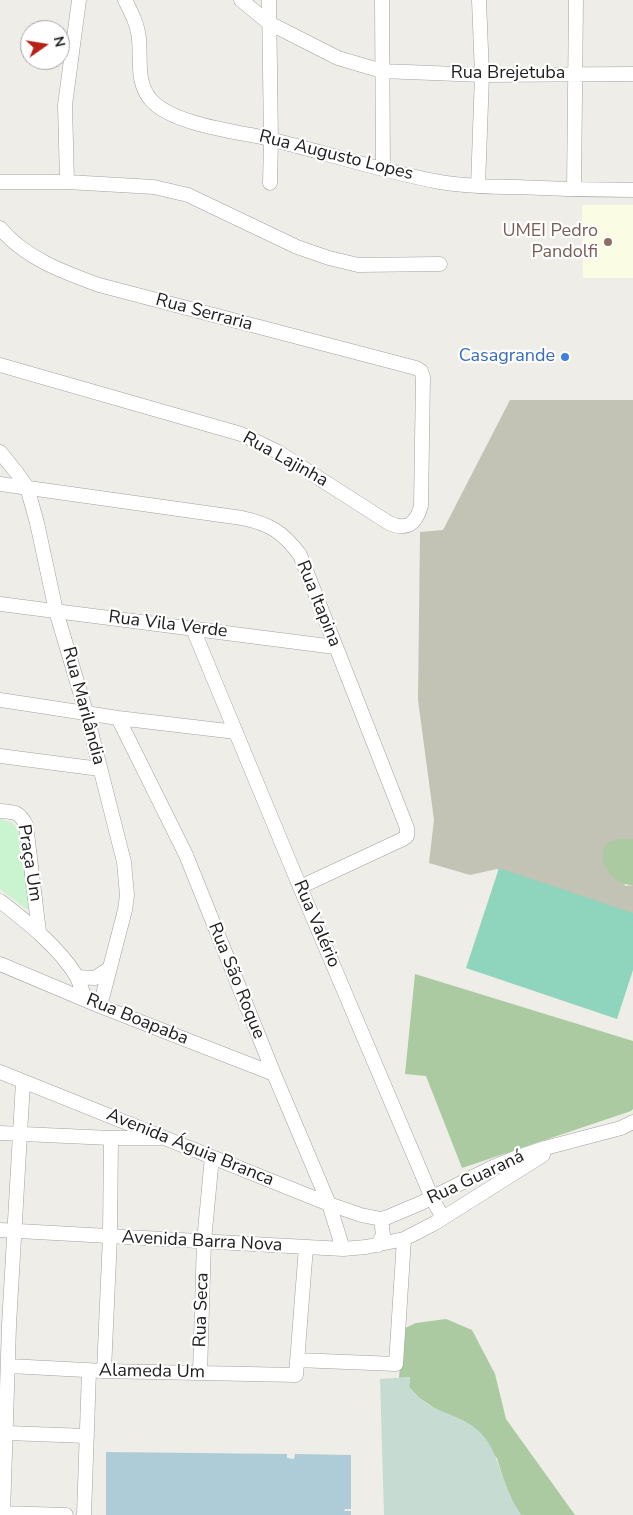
<!DOCTYPE html>
<html>
<head>
<meta charset="utf-8">
<style>
	body { margin:0 }
	#map { position:relative; width:633px; height:1515px; overflow:hidden; background:#efede7; font-family:"Nunito Sans",sans-serif }
	canvas { display:block }
	.north { position:absolute; left:20px; top:20px; width:50px; height:50px; box-sizing:border-box; background:#fff; border:1px solid #a6a6a6; border-radius:50%; rotate:77deg; font-size:14px; font-weight:700; line-height:20px; text-align:center; color:#202020 }
	.north::after { content:''; display:block; margin:auto; width:18px; height:22px; background:#b92017; clip-path:polygon(50% 0,100% 100%,50% 72%,0 100%) }
</style>
</head>
<body>
<div id="map">
<canvas width="633" height="1515"></canvas>
<div class="north">N</div>
</div>
<script>
const context = document.querySelector('canvas').getContext('2d');
context.lineJoin = 'round';
function paint(path, color) { context.fillStyle = color; context.fill(path, 'evenodd'); }
function trace(path, color, width, dash) { context.strokeStyle = color; context.lineWidth = width; context.lineCap = dash ? 'butt' : 'round'; context.setLineDash(dash || []); context.stroke(path); }
function label(font, color, halo, rows, align = 'center') {
  context.font = font + ' "Nunito Sans",sans-serif'; context.lineWidth = 4.5; context.setLineDash([]); context.textBaseline = 'middle'; context.strokeStyle = halo; context.fillStyle = color; for (const [text, x, y, turn = 0] of rows) {
    context.save(); context.translate(x, y); context.rotate((+turn || 0) * Math.PI / 180); context.textAlign = isNaN(turn) ? turn : align; if (halo) context.strokeText(text, 0, 0); context.fillText(text, 0, 0); context.restore();
  }
}
paint(new Path2D(`
	M 582,205 L 633,205 L 633,278 L 583,278 Z`), '#fafce4');
paint(new Path2D(`
	M 510,400 L 633,400 L 633,839 L 618,839 L 625,886 L 633,885 L 633,915 L 497,869 L 470,875 L 429,863 L 434,820 L 418,700 L 420,532 L 443,530 Z`), '#c2c3b4');
paint(new Path2D(`
	M 618,839 L 633,839 L 633,885 C 618,886 601,870 603,854 C 603,850 606,846 607,843 Z
	M 415,974 L 633,1041 L 633,1109 L 631,1111 L 462,1168 L 426,1076 L 405,1074 Z
	M 446,1319 L 472,1330 L 495,1374 L 506,1419 L 575,1515 L 521,1515 L 513,1503 L 504,1481 L 497,1458 L 433,1407 L 419,1398 L 409,1387 L 410,1377 L 399,1378 L 403,1329 L 416,1323 Z`), '#abcaa1');
paint(new Path2D(`
	M 410,1377 L 409,1387 C 413,1391 416,1396 420,1399 C 437,1413 464,1416 480,1432 C 493,1445 498,1464 504,1480 C 508,1493 514,1504 521,1515 L 384,1515 L 380,1379 Z`), '#c6dcd3');
paint(new Path2D(`
	M 0,819 L 13,823 L 18,829 L 29,905 L 28,909 L 25,908 L 0,889 Z`), '#caf4d0');
paint(new Path2D(`
	M 499,868 L 633,913 L 633,970 L 617,1019 L 466,968 Z`), '#8fd5be');
paint(new Path2D(`
	M 106,1452 L 287,1454 L 287,1458 L 294,1459 L 295,1454 L 351,1455 L 351,1509 L 345,1509 L 344,1511 L 351,1511 L 351,1515 L 106,1515 Z`), '#adccd8');
const minor = new Path2D(`
	M 125,0 C 131,12 138,25 139,39 C 141,60 136,83 151,100 C 171,123 231,131 261,137 C 321,151 380,171 440,182 C 465,186 491,187 516,187 C 555,189 594,190 633,190
	M 241,0 L 269,23 L 338,58 L 382,71 L 482,75 L 633,74
	M 269,0 L 271,140 L 270,183
	M 382,0 L 383,169
	M 0,182 L 67,182 L 154,187 L 188,195 L 297,247 L 329,258 L 358,265 L 440,264
	M 67,182 L 65,105 L 79,0
	M 478,186 L 482,75 L 479,0
	M 574,189 L 576,0
	M 0,228 C 25,258 63,272 99,285 L 416,368 L 421,371 L 423,377 L 421,506 C 416,524 407,531 389,523 L 278,452 L 241,434 L 0,365
	M 0,452 L 17,473 L 27,487 L 37,523 L 56,611 L 86,712 L 124,862 L 127,895 L 125,910 L 100,1006
	M 0,484 L 242,518 C 270,524 283,532 300,555 L 407,828 L 407,836 L 403,839 L 300,887
	M 0,604 L 335,647
	M 193,629 L 300,887 L 432,1198 L 443,1218
	M 0,700 L 118,718 L 236,732
	M 118,718 L 186,855 L 274,1074 L 329,1204 L 343,1249
	M 0,756 L 100,769
	M 0,811 C 14,812 19,811 26,825 L 39,932
	M 0,901 C 27,922 59,947 77,977 C 80,984 83,992 85,999
	M 0,964 L 100,1006 L 274,1074
	M 77,977 L 95,978 L 110,968
	M 0,1072 L 329,1204 L 361,1215 L 381,1219 L 388,1217 L 421,1203 L 493,1167 L 515,1158 L 545,1148 L 621,1128 L 633,1122
	M 0,1133 L 111,1138 L 160,1138
	M 0,1230 L 343,1249 L 366,1247 L 404,1239 L 435,1223 L 543,1155
	M 378,1245 L 383,1235 L 381,1219
	M 297,1360 L 396,1364 L 404,1239
	M 9,1366 L 104,1371 L 296,1375 L 306,1247
	M 104,1371 L 110,1236 L 111,1138
	M 200,1373 L 204,1241 L 212,1157
	M 7,1433 L 87,1436
	M 0,1513 L 66,1515
	M 3,1515 L 9,1325 L 23,1082
	M 84,1515 L 89,1371`);
trace(minor, '#a1a1a1', 15);
trace(minor, '#fff', 14);
for (const [x, y, r, color] of [
	[608,242,5,"#8d6e63"],
	[565,357,5,"#3f7fe0"]
]) { const dot = new Path2D(); dot.arc(x, y, r, 0, 2 * Math.PI); context.fillStyle = color; context.fill(dot); trace(dot, '#fff', 2); }
label('18px', '#202020', '#fff', [
	["Rua Brejetuba",508,74],
	["Rua Augusto Lopes",336,156,14],
	["Rua Serraria",204,313,15],
	["Rua Lajinha",285,460,29],
	["Rua Itapina",318,604,68],
	["Rua Vila Verde",168,625,7],
	["Rua Marilândia",83,706,75],
	["Praça Um",29,863,81],
	["Rua Valério",316,924,67],
	["Rua São Roque",236,981,68],
	["Rua Boapaba",137,1020,22],
	["Avenida Águia Branca",190,1148,22],
	["Rua Guaraná",476,1178,-25],
	["Avenida Barra Nova",202,1242,3],
	["Rua Seca",202,1310,-88],
	["Alameda Um",152,1372,1]
]);
label('18px', '#785e54', '#fff', [
	["UMEI Pedro",598,232],
	["Pandolfi",598,253]
], 'right');
label('18px', '#366cbe', '#fff', [
	["Casagrande",555,357]
], 'right');
</script>
</body>
</html>
